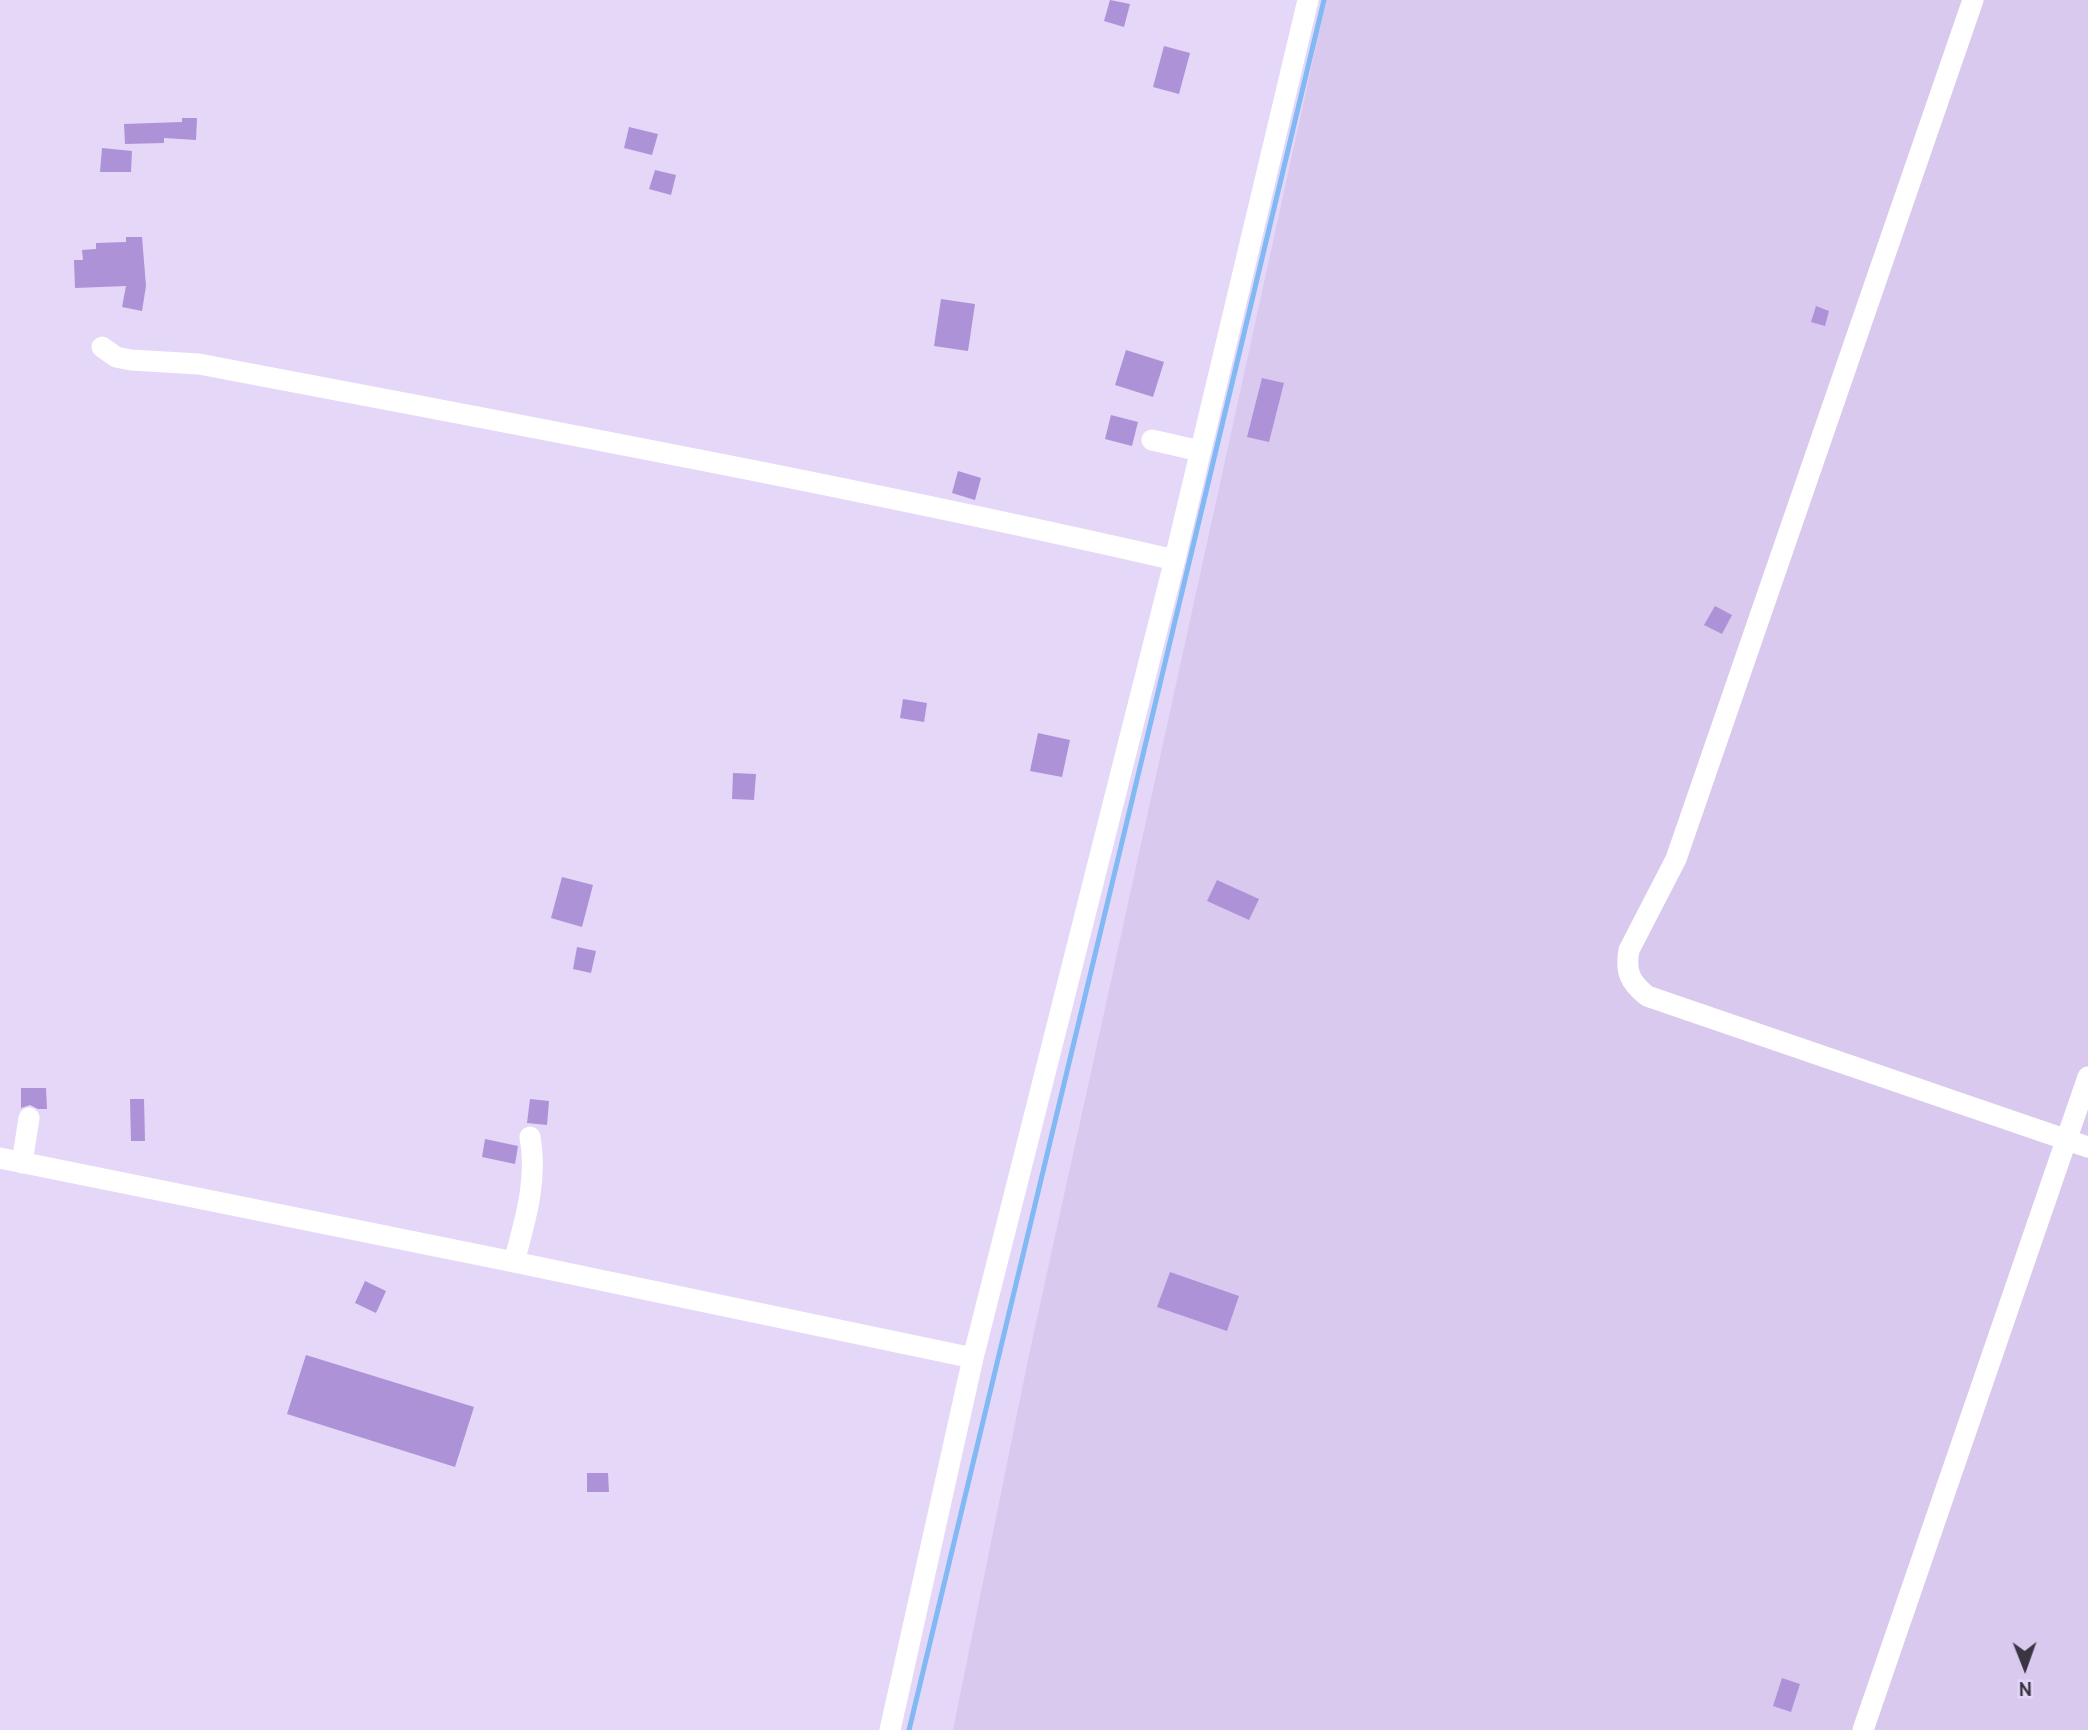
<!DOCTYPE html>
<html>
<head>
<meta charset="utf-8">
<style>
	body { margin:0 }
	#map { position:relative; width:2088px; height:1730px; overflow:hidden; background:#e5d7f7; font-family:Cabin,sans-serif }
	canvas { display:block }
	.north { position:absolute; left:1990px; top:1632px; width:70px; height:70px; -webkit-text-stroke:5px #e5d7f7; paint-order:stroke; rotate:179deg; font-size:19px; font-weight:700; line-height:28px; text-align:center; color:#3b3542 }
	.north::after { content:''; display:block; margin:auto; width:24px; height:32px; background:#3b3542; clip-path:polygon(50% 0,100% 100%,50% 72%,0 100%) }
</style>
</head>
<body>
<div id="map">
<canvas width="2088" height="1730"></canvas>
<div class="north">N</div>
</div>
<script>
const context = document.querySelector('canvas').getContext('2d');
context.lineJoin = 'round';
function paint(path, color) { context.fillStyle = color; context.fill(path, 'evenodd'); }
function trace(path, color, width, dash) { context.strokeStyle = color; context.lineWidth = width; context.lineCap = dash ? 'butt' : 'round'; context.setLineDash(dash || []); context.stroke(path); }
paint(new Path2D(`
	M 1326,0 L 2088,0 L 2088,1730 L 953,1730 L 1029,1355 Z`), '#d9c9ee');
trace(new Path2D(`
	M 909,1730 L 1324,0`), '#81b9f4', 5);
paint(new Path2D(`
	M 1110,0 L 1130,4 L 1124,27 L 1104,21 Z
	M 1164,46 L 1190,53 L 1179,94 L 1153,87 Z
	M 182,118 L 197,118 L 196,140 L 164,138 L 164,143 L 125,144 L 124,124 L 182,122 Z
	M 629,127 L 658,134 L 652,155 L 624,148 Z
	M 102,148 L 132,151 L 131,172 L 100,172 Z
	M 655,170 L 676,175 L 671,195 L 649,189 Z
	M 126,237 L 142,237 L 146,286 L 142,311 L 122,307 L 126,286 L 75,288 L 74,260 L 83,260 L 82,250 L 96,249 L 96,243 L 126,242 Z
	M 941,299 L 975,304 L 968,351 L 934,346 Z
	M 1816,306 L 1829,311 L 1825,326 L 1811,322 Z
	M 1126,350 L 1164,362 L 1153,397 L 1115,385 Z
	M 1262,378 L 1284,383 L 1269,442 L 1247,437 Z
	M 1111,415 L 1138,422 L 1132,446 L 1105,439 Z
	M 958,471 L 981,478 L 975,500 L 952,493 Z
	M 1715,606 L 1732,615 L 1722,634 L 1704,625 Z
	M 903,699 L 927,703 L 924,722 L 900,718 Z
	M 1038,733 L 1070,740 L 1062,777 L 1030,771 Z
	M 733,773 L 756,774 L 754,800 L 732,799 Z
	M 562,877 L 593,885 L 582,927 L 551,918 Z
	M 1217,880 L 1259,899 L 1249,920 L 1207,901 Z
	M 577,947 L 596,951 L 591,973 L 573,969 Z
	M 21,1088 L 46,1088 L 47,1109 L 38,1109 L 30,1105 L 21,1108 Z
	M 130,1099 L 144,1099 L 145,1141 L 131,1141 Z
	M 530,1099 L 549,1101 L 547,1125 L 527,1123 Z
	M 485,1139 L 518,1146 L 515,1164 L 482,1157 Z
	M 1170,1272 L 1239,1296 L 1227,1331 L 1157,1307 Z
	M 365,1281 L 386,1291 L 376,1313 L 355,1303 Z
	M 306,1355 L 474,1407 L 455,1467 L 287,1414 Z
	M 587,1473 L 608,1473 L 609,1492 L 587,1492 Z
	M 1782,1678 L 1800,1684 L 1791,1712 L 1773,1706 Z`), '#ad92d8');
trace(new Path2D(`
	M 1973,0 L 1676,859 L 1629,950 C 1625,972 1630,982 1647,996 L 2088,1147
	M 102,347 L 116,357 L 131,360 L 199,364 C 524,426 851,486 1175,560
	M 1152,440 L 1200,451
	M 0,1158 L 514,1262 L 973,1358
	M 22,1163 L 29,1118
	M 514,1262 C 525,1221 538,1179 530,1137
	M 890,1730 L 973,1358 L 1173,567 L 1308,0
	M 1863,1730 L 2088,1077`), '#fff', 21);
</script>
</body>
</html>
